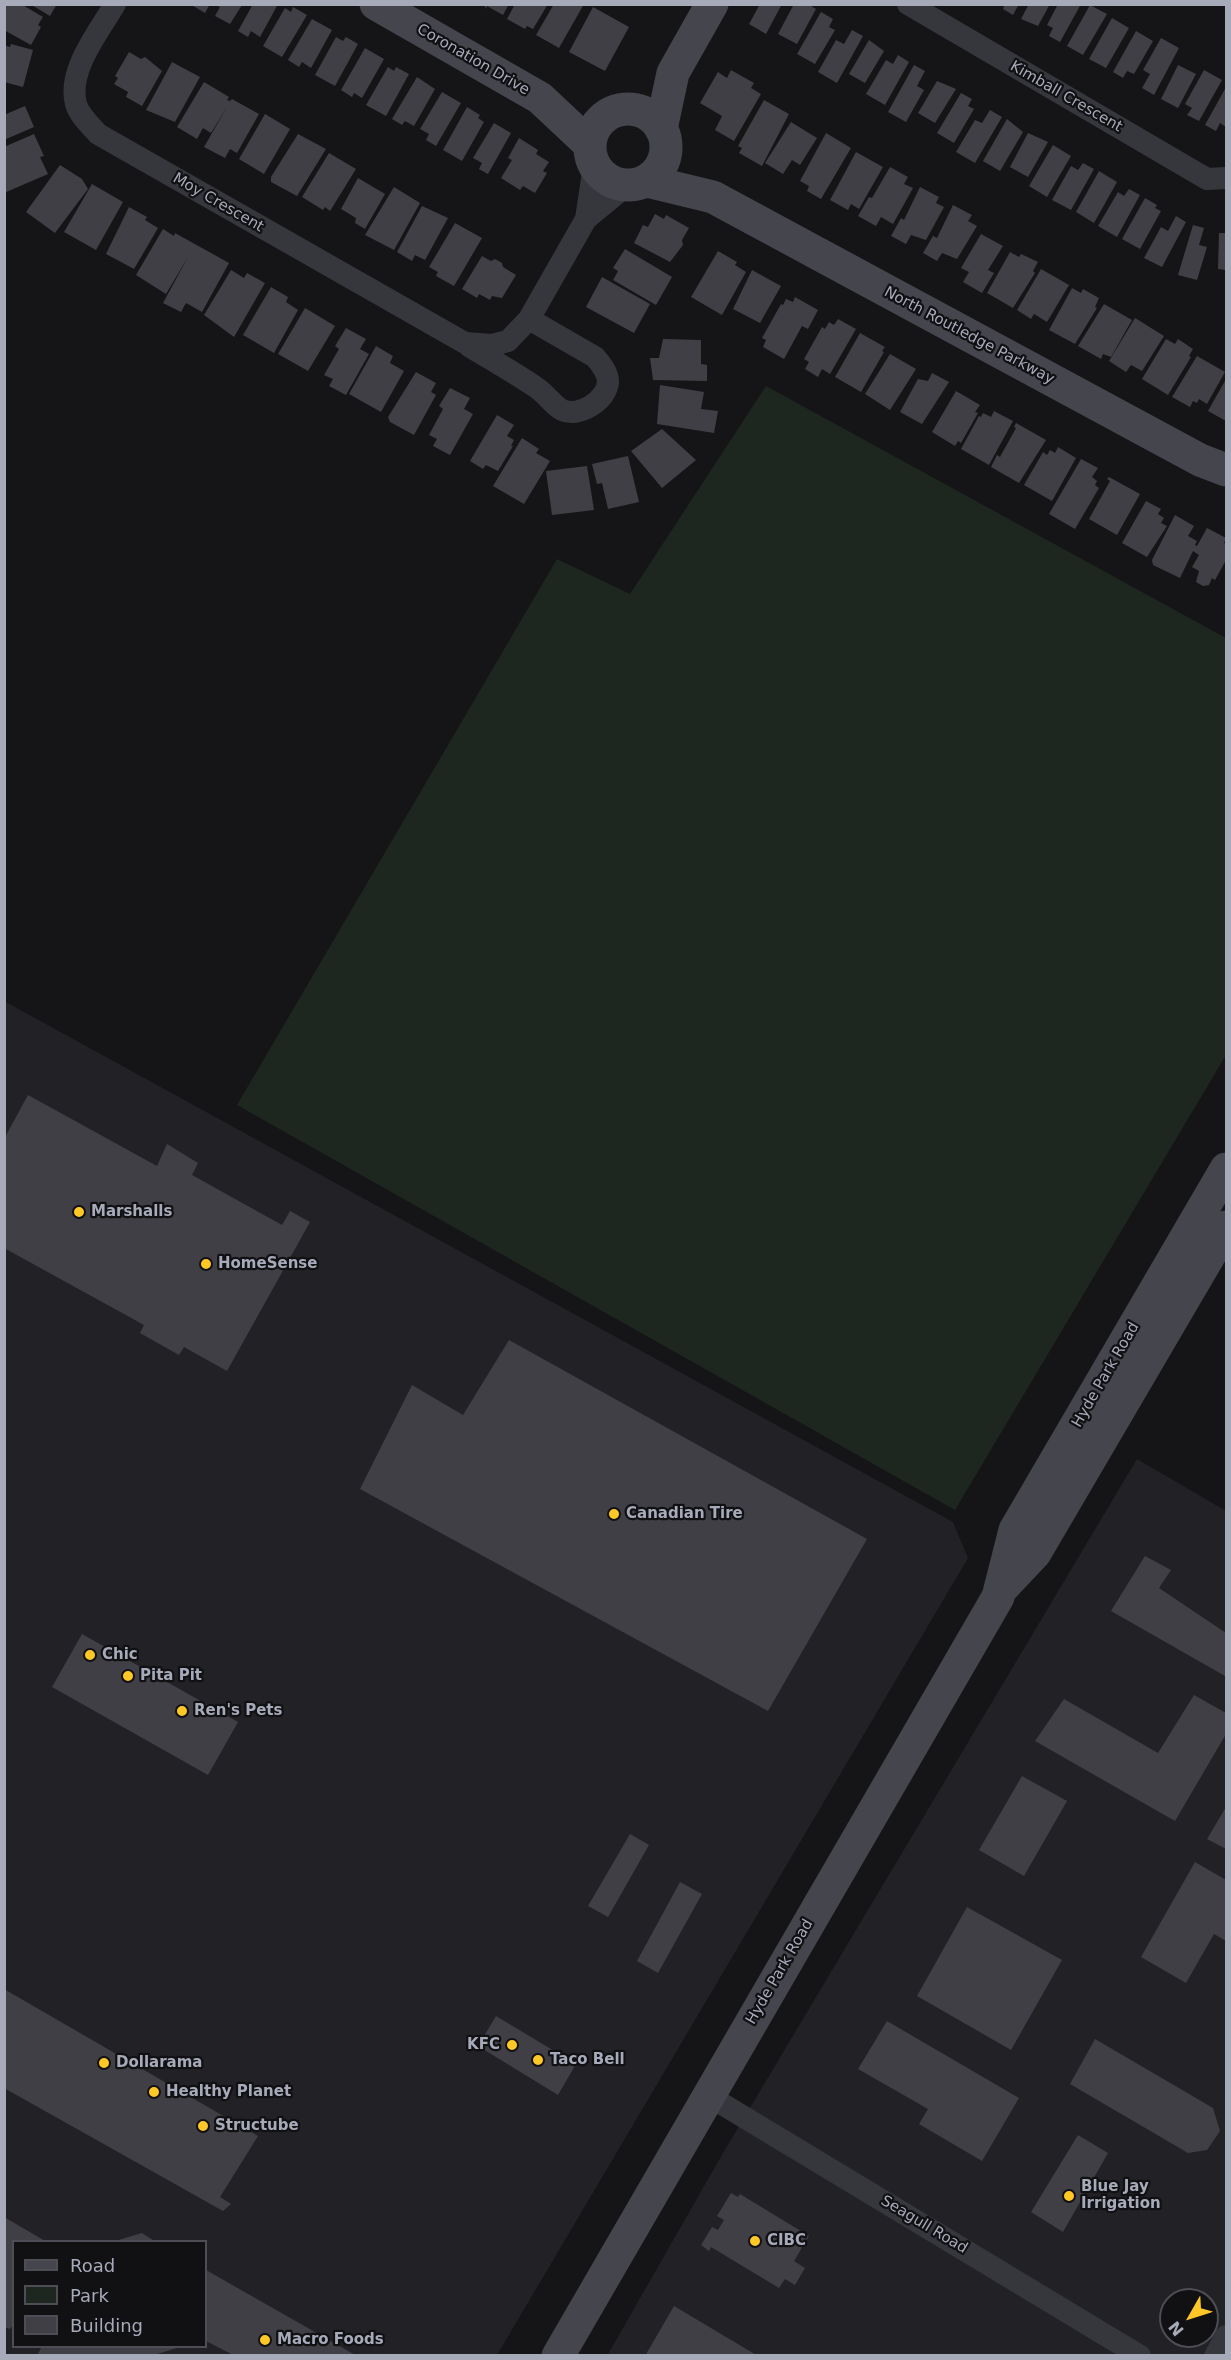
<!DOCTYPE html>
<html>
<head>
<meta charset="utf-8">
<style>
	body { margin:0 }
	#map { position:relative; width:1231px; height:2360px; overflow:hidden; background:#151518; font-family:"DejaVu Sans",sans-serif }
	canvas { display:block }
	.frame { position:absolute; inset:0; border:6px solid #a6aab9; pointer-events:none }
	.legend { position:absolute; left:12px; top:2240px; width:195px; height:108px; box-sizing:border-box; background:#111013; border:2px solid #4d4e55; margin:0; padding:8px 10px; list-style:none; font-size:18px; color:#a6aab9 }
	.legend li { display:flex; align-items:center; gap:12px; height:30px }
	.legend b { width:30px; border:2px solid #4d4e55 }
	.north { position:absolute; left:1159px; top:2288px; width:60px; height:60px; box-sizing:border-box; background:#111013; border:2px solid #4d4e55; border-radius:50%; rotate:231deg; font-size:16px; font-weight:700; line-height:24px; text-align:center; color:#a6aab9 }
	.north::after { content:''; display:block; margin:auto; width:21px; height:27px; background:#ffc826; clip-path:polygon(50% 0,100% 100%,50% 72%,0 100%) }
</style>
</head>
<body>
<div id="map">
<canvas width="1231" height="2360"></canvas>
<div class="frame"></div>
<ul class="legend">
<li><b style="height:8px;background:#44454d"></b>Road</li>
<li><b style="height:16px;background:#1d261f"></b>Park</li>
<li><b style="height:16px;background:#403f45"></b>Building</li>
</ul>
<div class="north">N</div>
</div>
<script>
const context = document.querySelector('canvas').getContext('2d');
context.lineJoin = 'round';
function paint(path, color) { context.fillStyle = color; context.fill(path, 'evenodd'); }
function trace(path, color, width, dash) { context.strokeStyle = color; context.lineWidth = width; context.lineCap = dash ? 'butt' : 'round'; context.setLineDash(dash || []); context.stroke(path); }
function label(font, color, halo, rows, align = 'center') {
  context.font = font + ' "DejaVu Sans",sans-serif'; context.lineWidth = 4.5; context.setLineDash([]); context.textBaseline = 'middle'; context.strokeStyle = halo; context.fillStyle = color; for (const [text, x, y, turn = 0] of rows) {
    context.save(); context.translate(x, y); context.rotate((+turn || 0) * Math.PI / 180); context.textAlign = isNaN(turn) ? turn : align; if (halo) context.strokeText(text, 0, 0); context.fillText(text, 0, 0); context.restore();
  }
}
paint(new Path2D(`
	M 4,1001 L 953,1522 L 968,1558 L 497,2355 L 5,2355 ZM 14,2242 L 206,2242 L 206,2346 L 14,2346 Z
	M 1137,1459 L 1226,1511 L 1226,2355 L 607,2356 L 723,2153 ZM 1171,2300 L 1207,2300 L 1207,2336 L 1171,2336 Z`), '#222125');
paint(new Path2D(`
	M 766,386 L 1226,638 L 1226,1055 L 955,1510 L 237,1105 L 557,559 L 630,594 Z`), '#1d261f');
paint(new Path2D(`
	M 4,4 L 21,4 L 43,17 L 38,25 L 41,27 L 31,45 L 4,30 Z
	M 30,4 L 57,4 L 50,16 Z
	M 190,4 L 210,4 L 205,13 Z
	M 253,4 L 278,4 L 260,37 L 251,31 L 248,37 L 238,31 Z
	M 484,4 L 509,4 L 503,15 L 487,6 L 486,9 Z
	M 515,4 L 548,4 L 533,29 L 527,26 L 525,29 L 507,19 Z
	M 554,4 L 584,4 L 559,48 L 536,35 Z
	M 760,4 L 782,4 L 766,34 L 749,24 Z
	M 794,4 L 808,4 L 816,9 L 797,44 L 778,34 Z
	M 1005,4 L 1019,4 L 1013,15 L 1003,9 Z
	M 1029,4 L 1050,4 L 1038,26 L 1021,19 Z
	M 1058,4 L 1081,4 L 1060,42 L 1049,36 L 1053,28 L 1047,25 Z
	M 216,5 L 242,5 L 230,24 L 215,16 L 220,7 Z
	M 1090,5 L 1107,14 L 1083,55 L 1067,46 Z
	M 293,7 L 307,15 L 282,57 L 263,46 L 285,8 L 291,12 Z
	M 593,7 L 629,27 L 605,71 L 569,52 Z
	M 821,12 L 833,19 L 829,27 L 835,30 L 815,64 L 797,54 Z
	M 1112,18 L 1129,28 L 1106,68 L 1089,59 Z
	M 312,19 L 332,30 L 311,68 L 302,62 L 299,67 L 288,60 Z
	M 852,30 L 863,36 L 837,83 L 818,72 L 836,40 L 844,44 Z
	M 1136,31 L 1153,41 L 1134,74 L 1127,71 L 1123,78 L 1113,72 Z
	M 336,37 L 343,41 L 346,37 L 358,44 L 335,86 L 315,75 Z
	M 1161,38 L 1179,48 L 1154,95 L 1142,88 L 1150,74 L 1143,70 Z
	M 869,40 L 884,51 L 865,83 L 849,74 Z
	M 11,44 L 33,50 L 23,87 L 4,82 L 4,45 L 10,47 Z
	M 365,48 L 384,59 L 362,98 L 354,93 L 352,97 L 341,90 Z
	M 129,52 L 141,59 L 145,57 L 162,71 L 142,106 L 126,97 L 128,92 L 114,84 L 118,78 L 115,76 Z
	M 898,55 L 909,62 L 885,105 L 866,94 L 886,60 L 893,64 Z
	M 172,62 L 200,77 L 175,122 L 146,110 Z
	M 914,65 L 925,71 L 917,86 L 924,90 L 906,122 L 888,112 Z
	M 1178,65 L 1196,74 L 1178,108 L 1161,99 Z
	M 388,67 L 394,71 L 396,67 L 409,74 L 386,116 L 366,105 Z
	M 731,70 L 754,83 L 751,88 L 761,94 L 734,141 L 715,130 L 722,116 L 700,103 L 718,72 L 727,78 Z
	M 1204,70 L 1222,80 L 1199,121 L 1187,115 L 1192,108 L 1185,104 Z
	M 417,77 L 435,89 L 414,126 L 405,121 L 402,125 L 392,119 Z
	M 937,81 L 956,89 L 935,123 L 918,113 Z
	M 204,82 L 229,97 L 227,100 L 230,101 L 232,99 L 259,114 L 237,153 L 230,149 L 225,158 L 204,147 L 227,107 L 211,133 L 203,128 L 197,139 L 177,127 Z
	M 1226,87 L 1226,127 L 1220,123 L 1216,131 L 1205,125 Z
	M 442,92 L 461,103 L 436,146 L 426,140 L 429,134 L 420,129 Z
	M 961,93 L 972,99 L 968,106 L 974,109 L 954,143 L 937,133 Z
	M 764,100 L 789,114 L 762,166 L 739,153 L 742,148 L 738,146 Z
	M 25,106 L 34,127 L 4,140 L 4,115 Z
	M 467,107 L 480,115 L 478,118 L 484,122 L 462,161 L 443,150 Z
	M 990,110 L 1002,117 L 975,163 L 956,152 L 975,120 L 982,123 Z
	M 265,114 L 290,129 L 264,174 L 239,159 Z
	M 1007,119 L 1023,132 L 1000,171 L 983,161 Z
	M 791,122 L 817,138 L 800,165 L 792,160 L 783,174 L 765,163 Z
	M 494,123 L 511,133 L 488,174 L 479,169 L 482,163 L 473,158 Z
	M 826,133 L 851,148 L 821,199 L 807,191 L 809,186 L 800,181 Z
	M 1028,133 L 1048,142 L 1028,177 L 1010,167 Z
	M 34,134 L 44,156 L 40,157 L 48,174 L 4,193 L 4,147 Z
	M 298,134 L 326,149 L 297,196 L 271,182 L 271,177 Z
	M 519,138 L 538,150 L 536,154 L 549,162 L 543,171 L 547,173 L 535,193 L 523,186 L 520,190 L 501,178 L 512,160 L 508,158 Z
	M 1053,145 L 1071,156 L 1047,197 L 1029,186 Z
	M 856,152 L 883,167 L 859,209 L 851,204 L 848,210 L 830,200 Z
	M 329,153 L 356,169 L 330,211 L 325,207 L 323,210 L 302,197 Z
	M 1083,163 L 1094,169 L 1071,210 L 1052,200 L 1071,166 L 1078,170 Z
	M 60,165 L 82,179 L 88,189 L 55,233 L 26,212 Z
	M 890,167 L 908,177 L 904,184 L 913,188 L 893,224 L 881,217 L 876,226 L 858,216 L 869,197 L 872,198 Z
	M 1099,171 L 1117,182 L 1094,223 L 1076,212 Z
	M 358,178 L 385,194 L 365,229 L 355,223 L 356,218 L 341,209 Z
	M 92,184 L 123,202 L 96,250 L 64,232 Z
	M 394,187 L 420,203 L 394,250 L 365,235 Z
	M 920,187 L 939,197 L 936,203 L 944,207 L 926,240 L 911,235 L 906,244 L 891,236 L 901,218 L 904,220 Z
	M 1129,189 L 1140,195 L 1117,237 L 1098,226 L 1118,192 L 1124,196 Z
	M 1145,198 L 1157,205 L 1155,208 L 1161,211 L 1140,249 L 1122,239 Z
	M 953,205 L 972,215 L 968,221 L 977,226 L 957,259 L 942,253 L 937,261 L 923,253 L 933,236 L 937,238 Z
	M 422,206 L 448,218 L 425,260 L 415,255 L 412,261 L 397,252 Z
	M 129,207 L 147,217 L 145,220 L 158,228 L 134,269 L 106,254 Z
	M 655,214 L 664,219 L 666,215 L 689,228 L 682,240 L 683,245 L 670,262 L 634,243 L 643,225 L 648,227 Z
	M 1176,216 L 1186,222 L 1162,267 L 1144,258 L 1161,227 L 1168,231 Z
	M 455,223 L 482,238 L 454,286 L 436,276 L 438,272 L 429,267 Z
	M 1193,225 L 1204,228 L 1199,245 L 1207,247 L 1197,280 L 1178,275 Z
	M 163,229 L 174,236 L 175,233 L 229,263 L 202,312 L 186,303 L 181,312 L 163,303 L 188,257 L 166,294 L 136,275 Z
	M 1219,233 L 1226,233 L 1226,270 L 1218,269 Z
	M 981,234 L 1003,246 L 988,270 L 994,273 L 982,293 L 963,282 L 969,272 L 961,268 Z
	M 625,249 L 672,277 L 656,305 L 613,280 L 618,271 L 613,268 Z
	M 718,251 L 737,262 L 735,265 L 746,272 L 722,315 L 691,297 Z
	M 1010,252 L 1019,257 L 1021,254 L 1038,262 L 1033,271 L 1035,273 L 1013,308 L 987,293 Z
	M 482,256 L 491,261 L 495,259 L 502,263 L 503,267 L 516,275 L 502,298 L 492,296 L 490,300 L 479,294 L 477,298 L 462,289 Z
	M 1041,269 L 1069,285 L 1047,322 L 1034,314 L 1031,319 L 1017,310 Z
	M 231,270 L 244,278 L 247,273 L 265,283 L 234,337 L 204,315 Z
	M 752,270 L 781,286 L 760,323 L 733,309 Z
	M 602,277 L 650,304 L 634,333 L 586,307 Z
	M 271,287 L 288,297 L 286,302 L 298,310 L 274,353 L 243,335 Z
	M 1072,288 L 1081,293 L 1083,289 L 1099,298 L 1095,307 L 1097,308 L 1075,344 L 1049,330 Z
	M 795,297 L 818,310 L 808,329 L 802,326 L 784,359 L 763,347 L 766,340 L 762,338 L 781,304 L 783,305 L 786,299 L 793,302 Z
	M 1104,304 L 1132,320 L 1111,357 L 1103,354 L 1101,359 L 1078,346 Z
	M 305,308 L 335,326 L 308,371 L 278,354 Z
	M 1135,318 L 1164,336 L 1142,371 L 1131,365 L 1126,372 L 1109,361 Z
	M 838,319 L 856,329 L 830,374 L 822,369 L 818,377 L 805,369 L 809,362 L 804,359 L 822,327 L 825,329 L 829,322 L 834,325 Z
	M 346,328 L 366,339 L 360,349 L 369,354 L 346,395 L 329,386 L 333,379 L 324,375 L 339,349 L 335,346 Z
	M 860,333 L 885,347 L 882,351 L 884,352 L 861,392 L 835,377 Z
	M 663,339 L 701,340 L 701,364 L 707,365 L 707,381 L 653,380 L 650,358 L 659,358 Z
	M 1166,339 L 1175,344 L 1178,339 L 1193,349 L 1189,356 L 1191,357 L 1168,395 L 1142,379 Z
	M 376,346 L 393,356 L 390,363 L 404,371 L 381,412 L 349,394 Z
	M 890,354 L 916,369 L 890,410 L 865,394 Z
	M 1197,356 L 1225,372 L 1207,404 L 1199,399 L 1197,403 L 1193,401 L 1190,407 L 1172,397 Z
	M 416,372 L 436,383 L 431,392 L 436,395 L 414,435 L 390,422 L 388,417 Z
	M 932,373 L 949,382 L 922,424 L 900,412 L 918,379 L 928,381 Z
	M 1226,379 L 1226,421 L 1208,411 Z
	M 660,385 L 704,392 L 701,409 L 718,411 L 714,433 L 657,424 Z
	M 450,388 L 470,398 L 464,409 L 473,414 L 450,455 L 433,446 L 437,439 L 429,435 L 443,409 L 439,406 Z
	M 956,391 L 980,405 L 975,412 L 978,413 L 961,443 L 958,441 L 955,446 L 932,432 Z
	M 994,411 L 1013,421 L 989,465 L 961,449 L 979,416 L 981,417 L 983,413 L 991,417 Z
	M 497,415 L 514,425 L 507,436 L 514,440 L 511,446 L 513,446 L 498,471 L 486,465 L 483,469 L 470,461 Z
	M 1016,423 L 1046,440 L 1019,483 L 991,467 L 997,455 L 1000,457 L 1016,428 L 1014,427 Z
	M 662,429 L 696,460 L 662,488 L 631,451 Z
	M 522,438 L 539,449 L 536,453 L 550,461 L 524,504 L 493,486 Z
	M 1058,447 L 1076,458 L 1052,501 L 1024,485 L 1043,452 L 1047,455 L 1050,450 L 1055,453 Z
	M 628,456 L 639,502 L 608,509 L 602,483 L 597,484 L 592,464 Z
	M 1081,459 L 1098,468 L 1092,477 L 1097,481 L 1095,485 L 1099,488 L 1075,529 L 1049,514 Z
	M 587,466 L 594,510 L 552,515 L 546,471 Z
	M 1109,477 L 1140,494 L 1117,535 L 1089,519 L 1110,481 L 1107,479 Z
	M 1146,501 L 1161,509 L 1158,514 L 1164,518 L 1161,523 L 1167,526 L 1147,557 L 1122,543 Z
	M 1175,515 L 1194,526 L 1188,536 L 1197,541 L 1195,545 L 1197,546 L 1207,528 L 1226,538 L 1224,543 L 1226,544 L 1226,560 L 1215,580 L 1212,578 L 1209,585 L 1203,586 L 1196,582 L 1199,571 L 1192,567 L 1199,555 L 1193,551 L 1180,578 L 1153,565 L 1152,560 Z
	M 28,1095 L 157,1166 L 167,1144 L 198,1163 L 192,1175 L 282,1225 L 290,1211 L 310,1222 L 227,1371 L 184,1347 L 179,1355 L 140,1333 L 144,1325 L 4,1248 L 4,1139 Z
	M 509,1340 L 867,1539 L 768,1711 L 360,1489 L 412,1385 L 463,1415 Z
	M 1145,1556 L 1171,1570 L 1159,1588 L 1226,1633 L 1225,1676 L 1111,1611 Z
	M 82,1634 L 238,1722 L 208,1775 L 52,1687 Z
	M 1194,1695 L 1226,1713 L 1226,1734 L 1175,1821 L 1035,1741 L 1064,1699 L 1158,1753 Z
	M 1022,1776 L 1067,1801 L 1024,1876 L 979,1850 Z
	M 1226,1807 L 1226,1849 L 1207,1839 Z
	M 630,1834 L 649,1845 L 608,1917 L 588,1906 Z
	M 1195,1862 L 1226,1880 L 1226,1941 L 1214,1934 L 1186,1983 L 1141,1957 Z
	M 680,1882 L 702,1894 L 658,1973 L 637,1961 Z
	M 967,1907 L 1062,1960 L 1011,2050 L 917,1996 Z
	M 4,1989 L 258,2136 L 220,2197 L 231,2204 L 223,2211 L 4,2088 Z
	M 496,2016 L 576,2064 L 558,2095 L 478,2046 Z
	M 887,2021 L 1019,2098 L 982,2161 L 919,2124 L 928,2109 L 858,2069 Z
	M 1095,2039 L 1213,2108 L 1220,2131 L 1207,2150 L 1188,2153 L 1070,2084 Z
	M 1078,2135 L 1108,2153 L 1063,2232 L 1031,2212 Z
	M 731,2193 L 738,2197 L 740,2194 L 809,2236 L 794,2261 L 805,2268 L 795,2285 L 785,2279 L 779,2288 L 711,2247 L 709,2251 L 701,2245 L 712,2227 L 718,2230 L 724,2220 L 717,2216 Z
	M 4,2217 L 47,2242 L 14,2242 L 14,2323 L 10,2329 L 4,2327 Z
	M 142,2233 L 156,2242 L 115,2242 L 115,2241 Z
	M 206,2270 L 357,2356 L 235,2356 L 206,2341 Z
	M 674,2306 L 758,2356 L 645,2356 Z
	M 42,2346 L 180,2346 L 180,2347 L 151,2356 L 37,2356 Z`), '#403f45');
trace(new Path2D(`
	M 115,4 C 99,32 67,70 76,104 C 79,115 90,125 98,134 L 465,343 L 492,345 L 508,341 L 529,319 L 586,219 L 626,186
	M 908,4 L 1207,179 L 1226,178
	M 586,219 L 594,166
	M 469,346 C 492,360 515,373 537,388 C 546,394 553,405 562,410 C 579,418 607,400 608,382 C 608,372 601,364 595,357 L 529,319
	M 709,2096 L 1140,2356
	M 1215,2356 L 1226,2336`), '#36373d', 22);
trace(new Path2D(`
	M 376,4 L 540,98 L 589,144
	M590 147a38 38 0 1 1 76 0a38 38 0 1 1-76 0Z
	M 661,129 L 673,73 L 712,4
	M 647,181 L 713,197 L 1200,460 L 1226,470
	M 1003,1587 L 1035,1553 L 1226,1227
	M 558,2356 L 998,1597 L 1015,1530 L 1226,1169`), '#44454d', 33);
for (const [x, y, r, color] of [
	[79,1212,6,"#ffc826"],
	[206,1264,6,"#ffc826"],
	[614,1514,6,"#ffc826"],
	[90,1655,6,"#ffc826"],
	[128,1676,6,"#ffc826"],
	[182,1711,6,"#ffc826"],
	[512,2045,6,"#ffc826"],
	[538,2060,6,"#ffc826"],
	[104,2063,6,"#ffc826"],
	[154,2092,6,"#ffc826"],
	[203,2126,6,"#ffc826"],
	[1069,2196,6,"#ffc826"],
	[755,2241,6,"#ffc826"],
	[265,2340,6,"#ffc826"]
]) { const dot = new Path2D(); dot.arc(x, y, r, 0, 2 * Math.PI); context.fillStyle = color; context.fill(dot); trace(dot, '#111013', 2); }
label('15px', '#a6aab9', '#111013', [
	["Coronation Drive",473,60,30],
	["Kimball Crescent",1066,97,30],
	["Moy Crescent",218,203,30],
	["North Routledge Parkway",969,336,28],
	["Hyde Park Road",1106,1375,-60],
	["Hyde Park Road",780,1972,-60],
	["Seagull Road",924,2225,31]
]);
label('bold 15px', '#a6aab9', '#111013', [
	["Marshalls",91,1212],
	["HomeSense",218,1264],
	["Canadian Tire",626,1514],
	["Chic",102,1655],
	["Pita Pit",140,1676],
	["Ren's Pets",194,1711],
	["KFC",500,2045,"right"],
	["Taco Bell",550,2060],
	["Dollarama",116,2063],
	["Healthy Planet",166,2092],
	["Structube",215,2126],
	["Blue Jay",1081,2187],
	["Irrigation",1081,2204],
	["CIBC",767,2241],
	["Macro Foods",277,2340]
], 'left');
</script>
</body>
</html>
